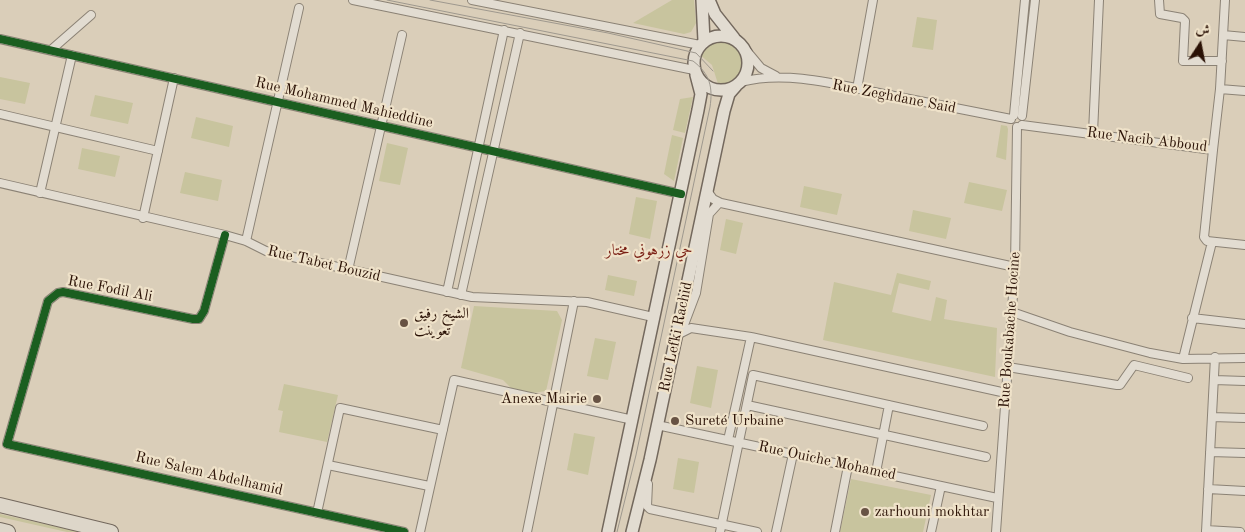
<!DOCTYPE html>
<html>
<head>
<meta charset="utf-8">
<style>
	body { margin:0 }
	#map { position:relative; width:1245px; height:532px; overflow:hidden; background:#daceb9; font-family:"Old Standard TT",Amiri,serif }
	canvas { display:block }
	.north { position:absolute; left:1175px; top:20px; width:50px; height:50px; -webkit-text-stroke:4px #efe2c9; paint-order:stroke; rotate:11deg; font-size:14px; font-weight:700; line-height:20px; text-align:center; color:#2a1105 }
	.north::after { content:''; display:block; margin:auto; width:18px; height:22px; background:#2a1105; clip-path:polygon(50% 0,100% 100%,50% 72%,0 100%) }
</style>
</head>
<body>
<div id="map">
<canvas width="1245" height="532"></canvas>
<div class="north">ش</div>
</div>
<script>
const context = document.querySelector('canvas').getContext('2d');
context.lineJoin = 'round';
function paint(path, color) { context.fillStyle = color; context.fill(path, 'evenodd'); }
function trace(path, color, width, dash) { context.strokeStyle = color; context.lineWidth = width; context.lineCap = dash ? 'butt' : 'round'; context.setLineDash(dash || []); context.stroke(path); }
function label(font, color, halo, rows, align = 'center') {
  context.font = font + ' "Old Standard TT",Amiri,serif'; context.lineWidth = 4.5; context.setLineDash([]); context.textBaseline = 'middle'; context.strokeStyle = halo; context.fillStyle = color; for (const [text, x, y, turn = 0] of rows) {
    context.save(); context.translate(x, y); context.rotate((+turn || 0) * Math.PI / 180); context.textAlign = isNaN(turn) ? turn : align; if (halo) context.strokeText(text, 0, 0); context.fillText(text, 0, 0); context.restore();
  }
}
paint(new Path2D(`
	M 672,0 L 694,0 L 696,23 L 691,32 L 684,34 L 633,23 Z
	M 917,17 L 937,20 L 933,50 L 912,47 Z
	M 720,39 C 753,45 752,84 719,87 L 712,65 L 699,54 L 705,45 Z
	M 0,77 L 30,83 L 25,104 L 0,99 Z
	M 95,95 L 133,103 L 128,124 L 90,116 Z
	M 693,97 L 685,133 L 673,130 L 680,99 Z
	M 196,117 L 233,126 L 229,147 L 191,138 Z
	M 1001,125 L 1007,126 L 1008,129 L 1006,160 L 996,157 Z
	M 672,135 L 683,138 L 674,181 L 664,174 Z
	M 387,143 L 408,148 L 400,185 L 379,181 Z
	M 82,148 L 120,156 L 115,177 L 78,169 Z
	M 185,172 L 222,180 L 218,201 L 180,193 Z
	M 969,182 L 1007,190 L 1002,211 L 964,203 Z
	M 804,186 L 842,194 L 837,215 L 800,207 Z
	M 636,197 L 657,201 L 650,239 L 629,234 Z
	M 913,210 L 951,218 L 946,239 L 909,231 Z
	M 726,219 L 743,223 L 736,254 L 720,250 Z
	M 897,273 L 931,281 L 929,290 L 899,283 L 892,312 L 931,321 L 936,297 L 947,300 L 944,319 L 997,328 L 995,377 L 823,340 L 834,282 L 891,295 Z
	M 608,275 L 637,281 L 634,296 L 605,290 Z
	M 474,306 L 557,311 L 562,320 L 546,391 L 533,393 L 511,388 L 503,380 L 461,368 Z
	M 595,338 L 616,342 L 608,380 L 587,376 Z
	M 697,366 L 718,370 L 711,408 L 690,403 Z
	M 284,384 L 338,395 L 327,442 L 279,432 L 283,411 L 278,410 Z
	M 574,433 L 595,437 L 588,475 L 567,470 Z
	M 678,458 L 699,462 L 694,493 L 673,489 Z
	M 851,479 L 931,495 L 923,532 L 840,532 Z
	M 0,514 L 81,532 L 67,532 L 0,517 Z`), '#c8c49e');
const minor = new Path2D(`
	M 353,0 L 694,70
	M 472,0 L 700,45
	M 1159,0 L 1160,14 L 1182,18 L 1185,21 L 1183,61 L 1222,61
	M 1223,35 L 1245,37
	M 0,39 L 681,194
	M 51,50 L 91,15
	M 746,50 L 761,68 L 776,76
	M 741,82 C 787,70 839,85 884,94 C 926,102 969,111 1011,119
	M 857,89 L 873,0
	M 1220,89 L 1245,91
	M 0,114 L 158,151
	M 1014,115 L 1025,0
	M 1022,116 L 1035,0
	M 1022,125 L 1213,150 L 1220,89 L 1225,0
	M 1093,133 L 1099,0
	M 1213,150 L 1204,237 L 1207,241 L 1245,245
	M 0,183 L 225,235 L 246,241 L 266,251 L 472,297 L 587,302 L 653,317
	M 708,192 L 713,199 L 721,203 L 1015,267
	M 40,193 L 72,55
	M 143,218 L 174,78
	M 225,235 L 204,311 L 199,319 L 193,319 L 63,292 L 58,293 L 48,301 L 7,444 L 404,532
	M 246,241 L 299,8
	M 348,270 L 402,35
	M 447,292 L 504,30
	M 461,295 L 520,33
	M 1012,312 L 1070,332 L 1150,353 L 1183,359 L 1245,358
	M 1192,318 L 1245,324
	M 682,330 L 696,293 L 709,214 L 719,203
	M 677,335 L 691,328 L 751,337 L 1006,393
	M 1183,359 L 1212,242
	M 1008,367 L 1117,385 L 1120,385 L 1134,365 L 1188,378
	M 1214,380 L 1245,381
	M 747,405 L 986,457
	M 1212,417 L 1245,418
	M 657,425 L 997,498
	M 728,440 L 751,337
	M 1210,452 L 1245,453
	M 328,465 L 429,486
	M 876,472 L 889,405
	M 648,484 L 647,506 L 650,509 L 757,532
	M 1208,489 L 1245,491
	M 317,513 L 340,408 L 443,430
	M 1206,530 L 1240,532
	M 420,532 L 454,380 L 633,420
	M 527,532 L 574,301
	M 720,532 L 753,375 L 983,426
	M 776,532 L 793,454
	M 835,532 L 848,466
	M 931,532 L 941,486
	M 996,532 L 1015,267 L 1017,127
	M 1206,532 L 1215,357`);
const secondary = new Path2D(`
	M 702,0 L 704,41
	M 709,0 L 715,14 L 734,38
	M694 63a27 27 0 1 1 54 0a27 27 0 1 1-54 0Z
	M 608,532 L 698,110 L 701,94 L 696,75
	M 632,532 L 650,460 L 724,111 L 729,94 L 736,86`);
const motorway = new Path2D(`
	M 0,505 L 111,532
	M 0,530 L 8,532`);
trace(minor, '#8b8275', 10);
trace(secondary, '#73685d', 14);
trace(motorway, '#73685d', 16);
trace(minor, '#e2dcd1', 8);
trace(secondary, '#e2dcd1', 11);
trace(motorway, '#ddd6c9', 14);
trace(new Path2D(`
	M 387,0 L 693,61 C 710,74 713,87 710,107 L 636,455 L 617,532
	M 430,0 L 608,33 L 696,53 L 713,71`), '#9e988e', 1);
trace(new Path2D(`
	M 0,39 L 681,194
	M 225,235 L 204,311 L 199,319 L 193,319 L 63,292 L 58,293 L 48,301 L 7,444 L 404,532`), '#1b5e20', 8);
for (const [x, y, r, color] of [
	[404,323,5,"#685344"],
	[597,399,5,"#685344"],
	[675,421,5,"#685344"],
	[865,512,5,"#685344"]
]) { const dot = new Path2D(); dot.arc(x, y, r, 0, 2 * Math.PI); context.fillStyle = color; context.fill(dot); trace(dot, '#efe2c9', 2); }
label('15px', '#2a1105', '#efe2c9', [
	["Rue Zeghdane Said",894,97,11],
	["Rue Mohammed Mahieddine",344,103,13],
	["Rue Nacib Abboud",1147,140,7],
	["Rue Tabet Bouzid",324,264,13],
	["Rue Fodil Ali",110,289,11],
	["Rue Boukabache Hocine",1010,330,-86],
	["Rue Lefki Rachid",676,337,-78],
	["Rue Ouiche Mohamed",827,461,12],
	["Rue Salem Abdelhamid",209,474,13]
]);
label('15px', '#2a1105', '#efe2c9', [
	["الشيخ رفيق",414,314],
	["تعوينت",414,331],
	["Anexe Mairie",587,399,"right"],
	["Sureté Urbaine",685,421],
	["zarhouni mokhtar",875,512]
], 'left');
label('16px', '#7a1f14', '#efe2c9', [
	["حي زرهوني مختار",649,251]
]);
</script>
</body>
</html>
